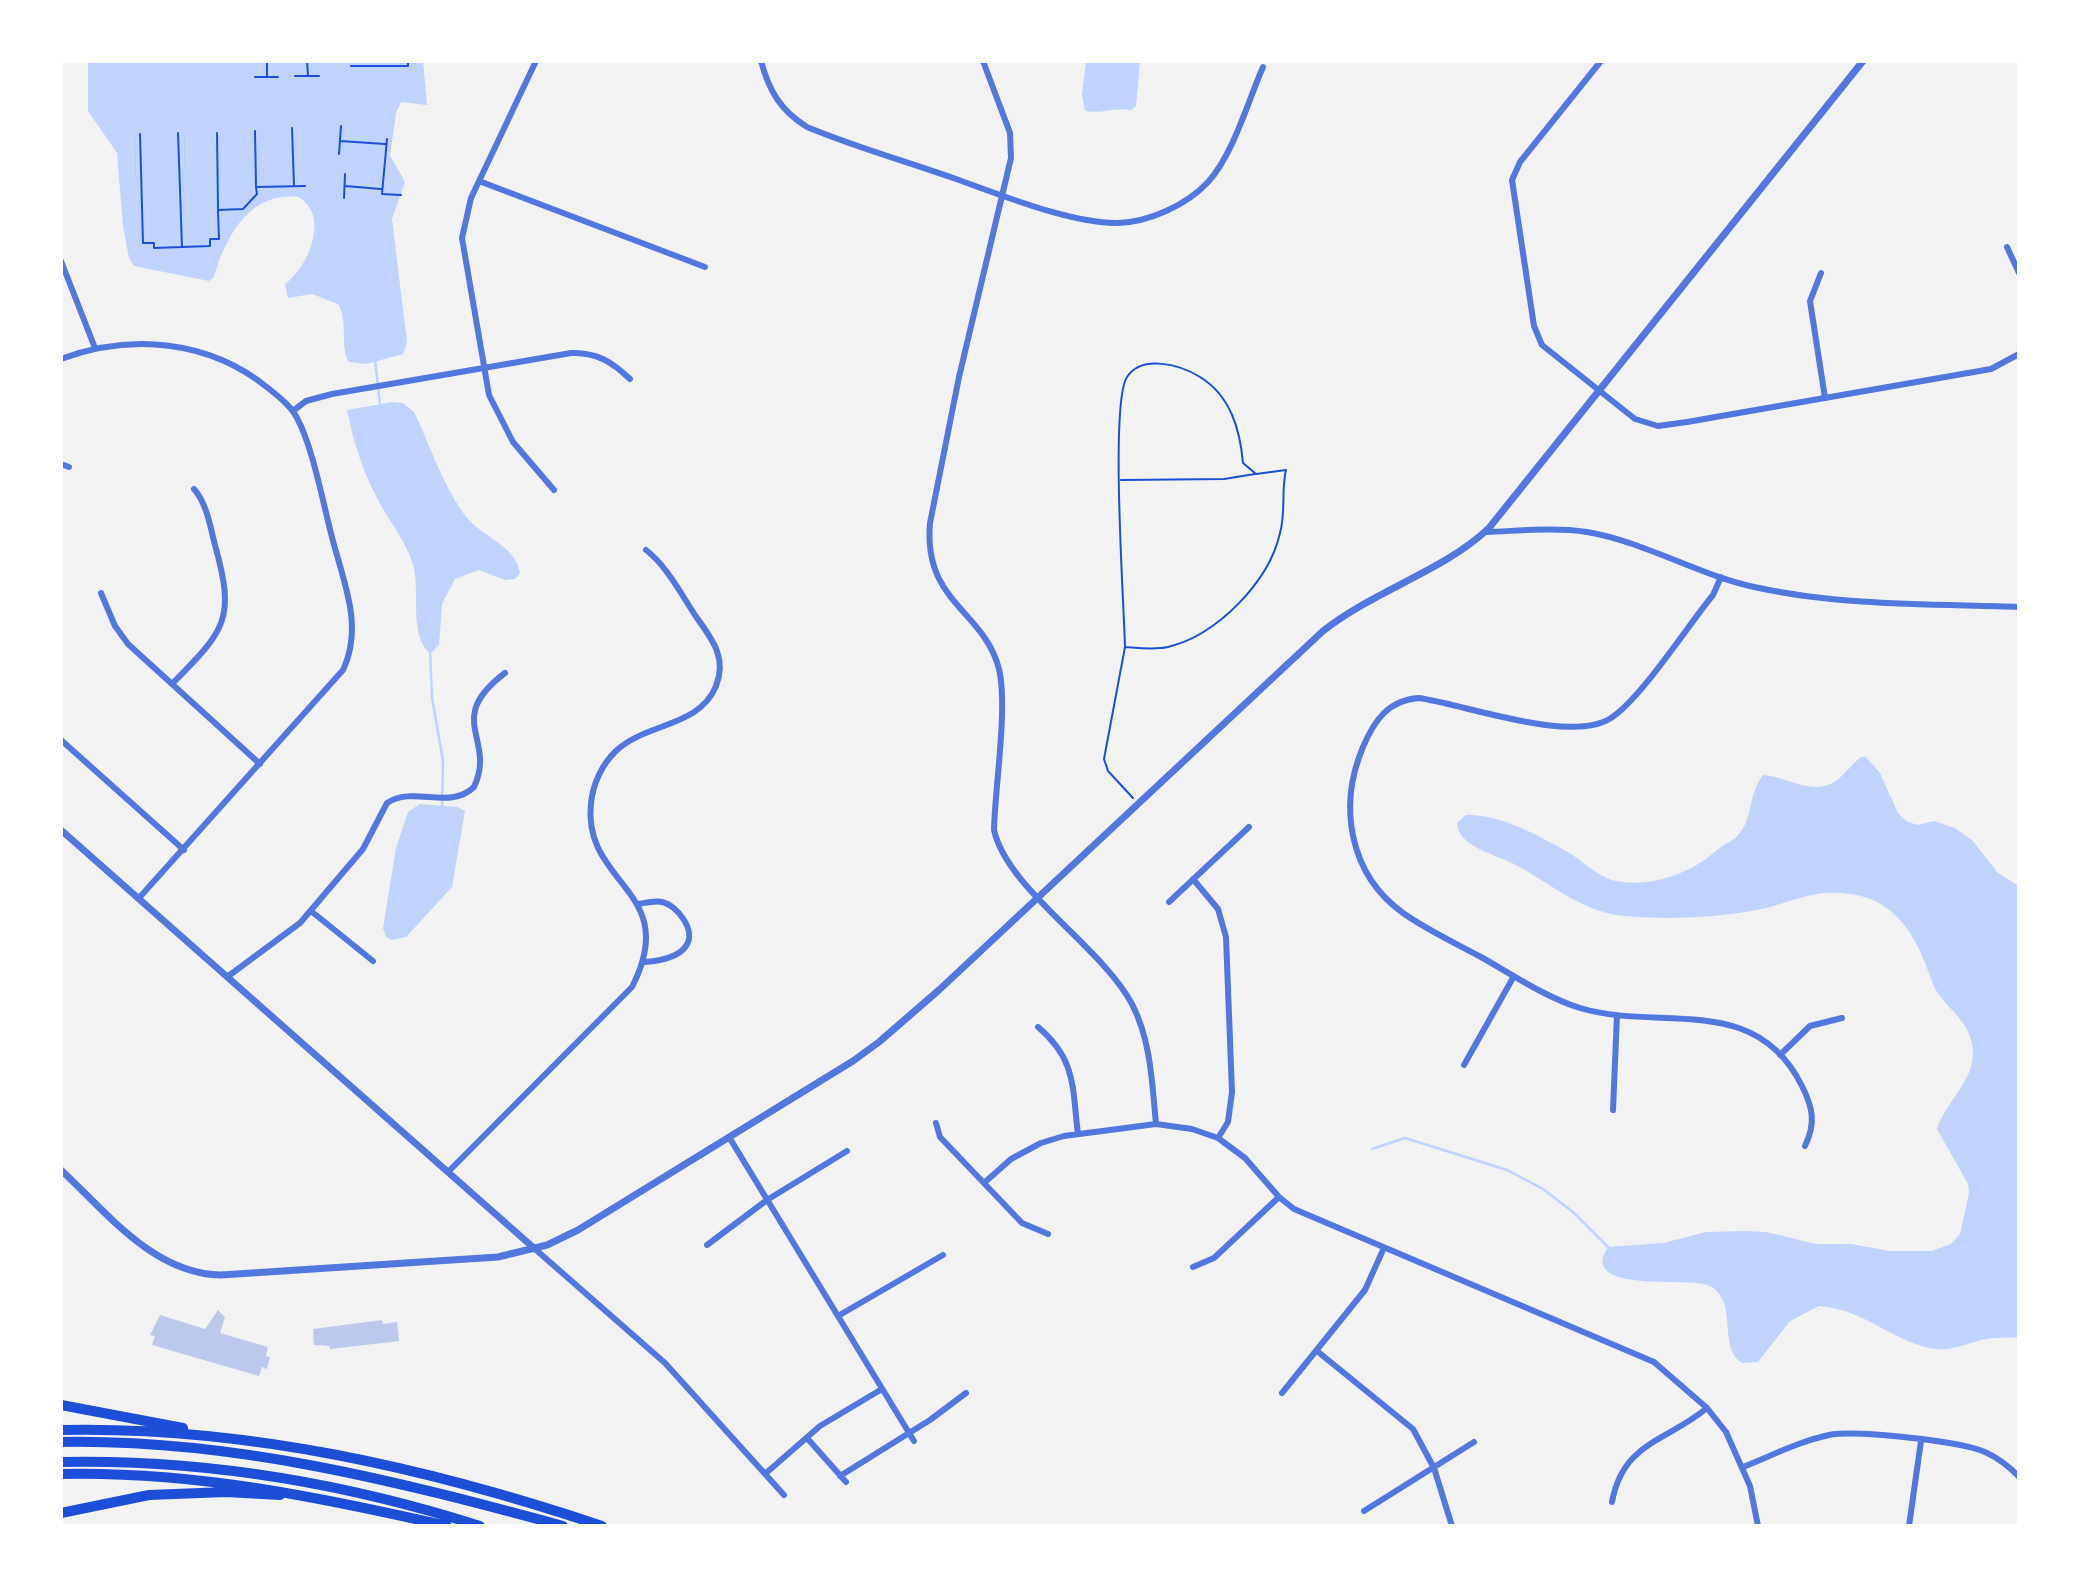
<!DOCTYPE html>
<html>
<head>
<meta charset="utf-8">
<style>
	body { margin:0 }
	#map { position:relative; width:2080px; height:1587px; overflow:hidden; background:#f2f2f2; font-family:"Archivo Narrow",sans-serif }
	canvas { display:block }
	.frame { position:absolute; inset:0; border:63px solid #fff; pointer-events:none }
</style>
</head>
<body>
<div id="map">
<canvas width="2080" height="1587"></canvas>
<div class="frame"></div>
</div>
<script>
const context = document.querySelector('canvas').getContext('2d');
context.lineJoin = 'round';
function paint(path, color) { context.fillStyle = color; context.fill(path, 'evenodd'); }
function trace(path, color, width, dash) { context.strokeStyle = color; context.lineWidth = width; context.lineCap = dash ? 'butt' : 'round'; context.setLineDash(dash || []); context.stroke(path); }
paint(new Path2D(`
	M 88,61 L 423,61 L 427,105 L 401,102 L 396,113 L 390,155 L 405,182 L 392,219 L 407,342 L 403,354 L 366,364 L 349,362 C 339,346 349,322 338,304 L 312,294 L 288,298 L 285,284 C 308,268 331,215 298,197 C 249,192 226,236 214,277 L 209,281 L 134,266 L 129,258 L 123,226 L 117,153 L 88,111 Z
	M 1086,61 L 1140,61 L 1136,106 L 1131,110 C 1114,107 1102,114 1085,111 L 1082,95 Z
	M 393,402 L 403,403 L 414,412 C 429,443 449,501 472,523 C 489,539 516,548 520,573 L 515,579 L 505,580 L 479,570 L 455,579 L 442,604 L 439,645 L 430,654 C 407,631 422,591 412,562 C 404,537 387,519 376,496 C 362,469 353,440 347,410 Z
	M 1861,757 L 1866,757 L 1880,773 L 1898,813 L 1906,821 L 1917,825 L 1934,821 L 1955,828 L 1972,840 L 1998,873 L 2019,886 L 2019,1337 C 2008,1338 1997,1337 1986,1339 C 1966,1343 1950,1353 1929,1348 C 1890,1339 1863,1309 1819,1306 L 1790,1321 L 1758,1362 L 1742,1363 C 1717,1346 1739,1302 1710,1286 C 1693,1276 1576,1295 1608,1247 L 1663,1243 L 1706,1232 L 1745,1231 L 1766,1232 L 1816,1244 L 1851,1244 L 1890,1251 L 1932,1251 L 1951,1244 L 1960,1234 L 1969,1193 L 1968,1184 L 1937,1129 C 1949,1094 1989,1071 1966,1028 C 1957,1011 1937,999 1932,981 C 1913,926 1889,889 1824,893 C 1801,895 1779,906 1757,910 C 1714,918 1667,920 1624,916 C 1580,912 1547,880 1510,862 C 1493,854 1457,845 1457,823 L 1466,815 C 1502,814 1541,837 1571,854 C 1584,862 1598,876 1612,880 C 1648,889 1691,874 1717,850 C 1724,844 1734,841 1739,834 C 1753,818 1748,795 1763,775 C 1788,776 1813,798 1837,780 C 1846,773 1852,764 1861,757 Z
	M 420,804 L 457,807 L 465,811 L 452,887 L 406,937 L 392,940 L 386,937 L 383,928 L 396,848 L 408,812 Z`), '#bfd3fe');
trace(new Path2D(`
	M 375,359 L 380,404
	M 430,651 L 432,697 L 443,761 L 442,807
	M 1372,1149 L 1405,1138 L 1507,1170 L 1543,1189 L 1573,1212 L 1608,1247`), '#bfd3fe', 2.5);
paint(new Path2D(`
	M 218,1310 L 225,1317 L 220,1333 L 268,1347 L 266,1356 L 270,1357 L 267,1369 L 262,1367 L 259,1376 L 152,1345 L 155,1336 L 150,1335 L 160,1315 L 205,1329 Z
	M 382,1320 L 383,1324 L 397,1322 L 399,1341 L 330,1349 L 329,1346 L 314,1345 L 313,1329 Z`), '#bdc9ec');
trace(new Path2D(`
	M 267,61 L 267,76
	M 307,61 L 308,75
	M 351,66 L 408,66 L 408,61
	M 295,76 L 319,76
	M 255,77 L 278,77
	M 292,128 L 294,186
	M 255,131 L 256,186
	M 178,133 L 182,247
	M 217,133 L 218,209
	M 140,134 L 143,243 L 154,243 L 154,248 L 210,246 L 210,239 L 219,239 L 218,210 L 243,209 L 257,194 L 256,187 L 305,186
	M 387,139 L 382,194 L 401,195
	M 340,141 L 385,144
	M 339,154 L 341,126
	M 345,186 L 381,189
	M 344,198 L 345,174
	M 1121,480 L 1224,479 L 1255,474
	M 1125,647 C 1124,604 1110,404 1127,377 C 1142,354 1181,365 1200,377 C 1231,396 1240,430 1243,463 L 1256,474 L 1286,470 C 1281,491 1286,512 1280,533 C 1269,582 1217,635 1168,647 C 1154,650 1139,648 1125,647 L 1104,759 L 1108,771 L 1133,798`), '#1d4ed8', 2);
trace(new Path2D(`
	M 536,61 L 471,198 L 462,238 L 489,395 L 513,442 L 554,490
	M 761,61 C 769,91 781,111 807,127 C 855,147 905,161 953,178 C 999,194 1071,224 1118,223 C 1149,222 1187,205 1208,182 C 1233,155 1248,101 1263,67
	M 983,61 L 1010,133 L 1011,158 L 959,377 L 930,523 C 923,603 984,610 999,669 C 1008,708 995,786 994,830 C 1007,889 1102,947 1132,1004 C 1151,1041 1152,1083 1156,1124
	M 1601,61 L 1520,162 L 1512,180 L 1534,326 L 1542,345 L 1635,419 L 1658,426 L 1687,422 L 1991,369 L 2019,354
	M 479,181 L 705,267
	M 2007,247 L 2019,273
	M 61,261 L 95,348
	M 1821,273 L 1810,301 L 1825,398
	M 61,359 C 131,333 209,340 268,388 C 279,397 291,406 297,418 C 313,447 324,508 333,541 C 345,586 363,627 343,670 L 139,898
	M 293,411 L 306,401 L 332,394 L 571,353 C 597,352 612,362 630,379
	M 61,464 L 69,467
	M 1485,532 C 1519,531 1553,527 1587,532 C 1646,542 1699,576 1759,588 C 1843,606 1933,604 2019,607
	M 1721,577 L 1713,595 C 1689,624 1640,700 1611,718 C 1571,744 1467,705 1419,698 C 1388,700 1374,721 1363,747 C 1338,806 1349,874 1403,913 C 1427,930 1455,943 1481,957 C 1513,975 1545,997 1580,1008 C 1660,1032 1755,991 1802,1086 C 1813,1108 1816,1123 1805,1146
	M 101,593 L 115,626 L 128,644 L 260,764
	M 172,684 C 225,630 236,620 215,545 C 210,526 207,504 194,489
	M 61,740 L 184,850
	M 1193,879 L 1218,909 L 1226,937 L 1232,1092 L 1228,1122 L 1218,1138
	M 1169,902 L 1249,827
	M 639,904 C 645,903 655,900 662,902 C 677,905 697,931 686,946 C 678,958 658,961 645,962
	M 311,911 L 373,961
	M 227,977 L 300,923 L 363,849 L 387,803 C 414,785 449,811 474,787 C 497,738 443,720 505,673
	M 1038,1027 C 1077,1060 1072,1088 1078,1134
	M 1780,1055 L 1810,1026 L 1842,1018
	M 1464,1065 L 1514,976
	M 1613,1110 L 1617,1015
	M 936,1123 L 940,1137 L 1022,1223 L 1048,1234
	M 729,1137 L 914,1441
	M 448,1172 L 632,987 C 682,889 582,886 591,803 C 593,784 602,764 616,751 C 645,723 700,727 716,686 C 727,659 713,640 697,618 C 682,596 668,567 646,550
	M 984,1183 L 1011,1159 L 1041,1143 L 1064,1136 L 1156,1124 L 1192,1129 L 1218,1138 L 1245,1158 L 1279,1197 L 1294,1209 L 1654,1362 L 1707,1408 L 1726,1432 L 1750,1486 L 1758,1526
	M 707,1245 L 767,1200 L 847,1151
	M 535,1249 L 665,1363 L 784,1495
	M 1193,1267 L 1214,1258 L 1279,1197
	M 838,1316 L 943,1255
	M 1317,1351 L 1413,1429 L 1434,1468 L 1452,1526
	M 1282,1393 L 1365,1290 L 1383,1250
	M 807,1438 L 846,1482
	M 1743,1467 C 1771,1456 1800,1441 1829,1435 C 1856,1430 1960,1441 1985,1452 C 1998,1458 2009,1466 2019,1477
	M 765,1474 L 820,1426 L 882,1389
	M 840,1476 L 930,1420 L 966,1393
	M 1612,1502 C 1623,1442 1666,1442 1707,1408
	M 1364,1511 L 1474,1442
	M 1909,1526 L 1921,1441`), '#5277de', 6);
trace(new Path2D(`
	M 61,830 L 535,1249
	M 61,1170 C 107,1213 154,1274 221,1275 L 498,1257 L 547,1245 L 578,1230 L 853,1061 L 879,1042 L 939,990 L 1323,631 C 1375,590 1444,571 1489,528 L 1863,61`), '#5277de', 7);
trace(new Path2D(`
	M 61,1405 L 183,1428
	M 61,1430 C 245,1426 429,1468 602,1526
	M 61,1442 C 234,1439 397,1481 563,1526
	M 61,1462 C 204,1459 345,1483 480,1526
	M 61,1474 C 193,1471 319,1497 447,1526
	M 61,1513 L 149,1495 L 226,1492 L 280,1495`), '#1d4ed8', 10);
</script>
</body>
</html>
